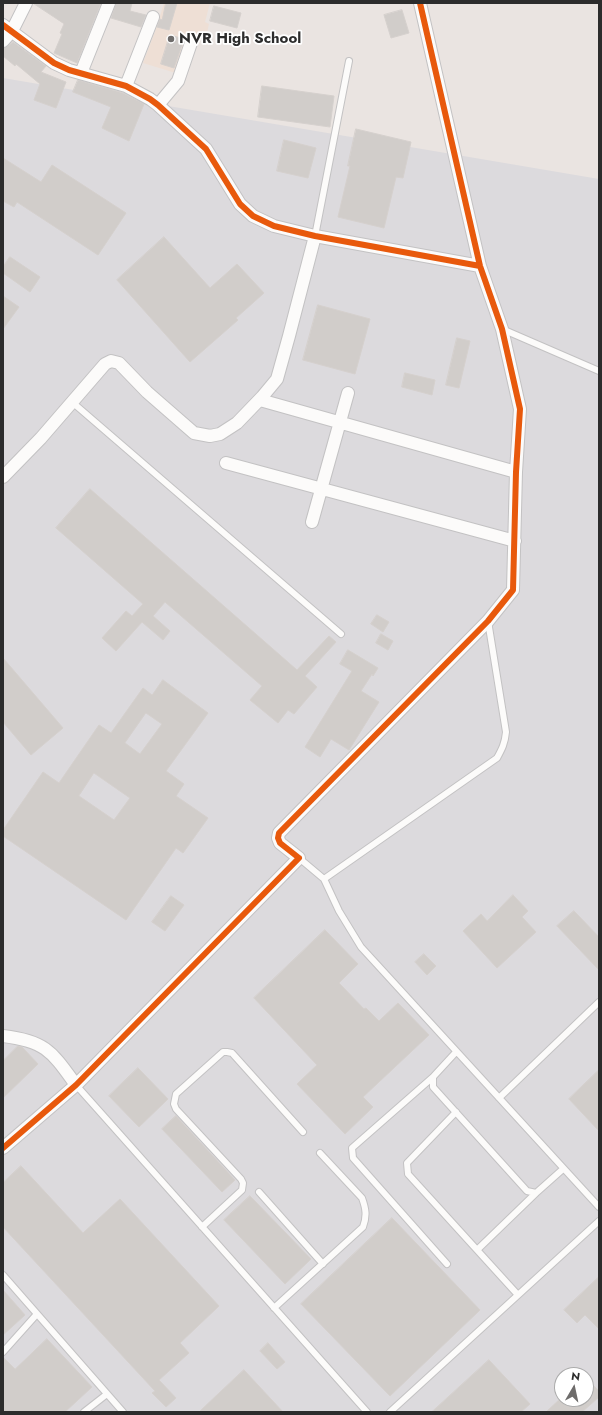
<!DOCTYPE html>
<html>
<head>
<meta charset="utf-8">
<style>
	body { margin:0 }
	#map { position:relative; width:602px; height:1415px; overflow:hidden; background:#eae4e1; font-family:Jost,sans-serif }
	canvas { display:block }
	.frame { position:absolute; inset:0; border:4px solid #2c2c2c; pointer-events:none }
	.north { position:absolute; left:554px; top:1367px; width:40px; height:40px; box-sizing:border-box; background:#fff; border:1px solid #ababab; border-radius:50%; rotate:9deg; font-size:11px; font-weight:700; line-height:16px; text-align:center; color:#2c2c2c }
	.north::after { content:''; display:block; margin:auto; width:14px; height:18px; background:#6e6c6b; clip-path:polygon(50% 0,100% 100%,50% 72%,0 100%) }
</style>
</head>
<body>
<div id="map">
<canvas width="602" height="1415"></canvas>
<div class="frame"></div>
<div class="north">N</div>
</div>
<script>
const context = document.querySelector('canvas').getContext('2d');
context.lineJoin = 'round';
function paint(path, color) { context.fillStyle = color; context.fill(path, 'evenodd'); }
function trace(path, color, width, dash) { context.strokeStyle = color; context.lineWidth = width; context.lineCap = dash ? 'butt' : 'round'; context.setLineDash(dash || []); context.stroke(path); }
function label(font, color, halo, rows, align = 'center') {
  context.font = font + ' Jost,sans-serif'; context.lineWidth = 3.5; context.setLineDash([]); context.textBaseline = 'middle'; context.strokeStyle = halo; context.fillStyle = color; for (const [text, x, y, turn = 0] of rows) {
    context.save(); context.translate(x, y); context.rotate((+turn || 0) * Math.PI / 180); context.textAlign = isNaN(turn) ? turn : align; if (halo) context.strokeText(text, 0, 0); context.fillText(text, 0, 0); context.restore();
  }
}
paint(new Path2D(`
	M 3,78 L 599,179 L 599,1412 L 3,1412 ZM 562,1375 L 586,1375 L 586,1399 L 562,1399 Z`), '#dcdadd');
paint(new Path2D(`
	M 164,3 L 210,3 L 205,22 L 209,24 L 205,41 L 191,37 L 179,74 L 143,63 L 157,26 Z`), '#eedfd5');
const building = new Path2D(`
	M 33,3 L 101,3 L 77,63 L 54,53 L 62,34 L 60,33 L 64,24 Z
	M 116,3 L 132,3 L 130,11 L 146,15 L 141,27 L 111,18 Z
	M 166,3 L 177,3 L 169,30 L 157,27 L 160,19 L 162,20 Z
	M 214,6 L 241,13 L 237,28 L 210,21 Z
	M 402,10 L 409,33 L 391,38 L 384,15 Z
	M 170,35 L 184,39 L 174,68 L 161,64 Z
	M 13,42 L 46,66 L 41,72 L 66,82 L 56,108 L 34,100 L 40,84 L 16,64 L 15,66 L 3,56 L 3,48 L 8,46 Z
	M 78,80 L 123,93 L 144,104 L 129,141 L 102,128 L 111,107 L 73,92 Z
	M 262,86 L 334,96 L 330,127 L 258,117 Z
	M 356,129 L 411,142 L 403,178 L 396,177 L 384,228 L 338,217 L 350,166 L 348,166 Z
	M 284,140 L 316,148 L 308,178 L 277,171 Z
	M 3,158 L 41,182 L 52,165 L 126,213 L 98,255 L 17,202 L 14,207 L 3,201 Z
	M 164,237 L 210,288 L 237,264 L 264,293 L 236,318 L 238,320 L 190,362 L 117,280 Z
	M 10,257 L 40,277 L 30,292 L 3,273 L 3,267 Z
	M 3,296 L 19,307 L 3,329 Z
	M 318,305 L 370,319 L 355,374 L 303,360 Z
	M 457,338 L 470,341 L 459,388 L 446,385 Z
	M 405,373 L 435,380 L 432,395 L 402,387 Z
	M 90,489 L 297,670 L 329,636 L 336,642 L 305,676 L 317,687 L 294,714 L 288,710 L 278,723 L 250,700 L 262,686 L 165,602 L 153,616 L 170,631 L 163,640 L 142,622 L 116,651 L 102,638 L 126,611 L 132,616 L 143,604 L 56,528 Z
	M 377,615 L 389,622 L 383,632 L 371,624 Z
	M 381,634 L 393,641 L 388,650 L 376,643 Z
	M 348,650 L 378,668 L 373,676 L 372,674 L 361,691 L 379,702 L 349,750 L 331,739 L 320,757 L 305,747 L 352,671 L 340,664 Z
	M 3,658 L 63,728 L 31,755 L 3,722 Z
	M 163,680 L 208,713 L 166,771 L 184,784 L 176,796 L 208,818 L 183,853 L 176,848 L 126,920 L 3,836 L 3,830 L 43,772 L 59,783 L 99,725 L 111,733 L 143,688 L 152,695 ZM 146,713 L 162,724 L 140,754 L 125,743 ZM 94,773 L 130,798 L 114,820 L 79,796 Z
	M 513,895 L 528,911 L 522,917 L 536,932 L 497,968 L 463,931 L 481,914 L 487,921 Z
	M 171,896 L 184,905 L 165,931 L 152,922 Z
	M 574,911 L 599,937 L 599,970 L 557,926 Z
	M 325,930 L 358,964 L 339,983 L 364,1009 L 366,1008 L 379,1021 L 398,1003 L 429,1035 L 363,1097 L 373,1107 L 345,1134 L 297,1084 L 317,1065 L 254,998 Z
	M 424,954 L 436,966 L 427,975 L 415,962 Z
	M 18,1046 L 22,1047 L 38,1064 L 3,1098 L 3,1061 Z
	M 138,1068 L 168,1099 L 139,1127 L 109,1096 Z
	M 599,1070 L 599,1131 L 569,1099 Z
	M 176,1116 L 235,1180 L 222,1192 L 162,1129 Z
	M 21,1166 L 83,1233 L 120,1199 L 219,1306 L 180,1343 L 189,1353 L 159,1380 L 176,1398 L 166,1407 L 152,1393 L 155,1391 L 3,1227 L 3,1183 Z
	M 250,1196 L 311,1259 L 285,1284 L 224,1220 Z
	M 392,1218 L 480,1310 L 390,1396 L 301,1304 Z
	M 599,1277 L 599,1329 L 585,1315 L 577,1323 L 564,1310 Z
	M 3,1290 L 25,1315 L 3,1335 Z
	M 47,1339 L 92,1387 L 65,1412 L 3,1412 L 3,1357 L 15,1369 Z
	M 268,1343 L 285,1362 L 277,1369 L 260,1351 Z
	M 489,1360 L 530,1404 L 521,1412 L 432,1412 Z
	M 244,1370 L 283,1412 L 199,1412 L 218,1394 Z
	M 591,1383 L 599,1391 L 599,1397 L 582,1412 L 546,1412 L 560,1399 L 586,1399 L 586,1387 Z`);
paint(building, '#d1cdca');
trace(building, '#d5d0cd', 1);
const lane = new Path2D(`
	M 315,236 L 349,61
	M 502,329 L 599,371
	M 72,402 L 341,634
	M 299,858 L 324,879 L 339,911 L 361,947 L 599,1207
	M 324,879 L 497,758 C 502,749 505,743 506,732 L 488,621
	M 456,1052 L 433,1077 L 433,1087 L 527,1191 L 536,1193 L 563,1169
	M 433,1077 L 352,1148 L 353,1158 L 447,1264
	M 76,1085 L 367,1412
	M 499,1098 L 599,1002
	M 456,1112 L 407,1163 L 408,1174 L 518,1295
	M 259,1192 L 323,1264
	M 202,1227 L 242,1190 L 243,1183 L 241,1179 L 176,1109 L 174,1104 L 176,1094 L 223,1052 L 227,1052 L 232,1053 L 303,1132
	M 477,1250 L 536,1193
	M 3,1275 L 123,1412
	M 274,1308 L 363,1227 C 367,1216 366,1209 362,1198 L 320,1153
	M 3,1352 L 37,1314
	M 84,1412 L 107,1394
	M 390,1412 L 599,1221`);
const street = new Path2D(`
	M 3,25 L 54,63 L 69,70 L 126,86 L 150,99 L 158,105 L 206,149 L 240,204 L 253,216 L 274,226 L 315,236 L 480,266
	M 3,41 L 12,31 L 26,3
	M 81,73 L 109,3
	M 126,86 L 153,17
	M 158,105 L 178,81 L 192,40
	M 260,400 L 516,472
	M 226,463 L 515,541
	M 3,477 L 41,438 L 105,364 L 111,361 L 119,363 L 147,392 L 194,433 L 210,436 L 220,434 L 237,423 L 262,397 L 277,379 L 289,336 L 315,236
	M 312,522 L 348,393
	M 3,1036 C 46,1041 52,1052 76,1085
	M 3,1148 L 76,1085 L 299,858 L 280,843 L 278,838 L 279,833 L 488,621 L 513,590 L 516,472 L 520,409 L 502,329 L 480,266 L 420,3`);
trace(lane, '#c3c2c3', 8);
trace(street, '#c3c2c3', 14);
trace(lane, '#fcfbfa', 6);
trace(street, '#fcfbfa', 12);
trace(new Path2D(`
	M 3,25 L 54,63 L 69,70 L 126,86 L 150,99 L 158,105 L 206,149 L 240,204 L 253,216 L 274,226 L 315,236 L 480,266
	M 3,1148 L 76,1085 L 299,858 L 280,843 L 278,838 L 279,833 L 488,621 L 513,590 L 516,472 L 520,409 L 502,329 L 480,266 L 420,3`), '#e8590c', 6);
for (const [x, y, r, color] of [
	[171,39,4,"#6e6c6b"]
]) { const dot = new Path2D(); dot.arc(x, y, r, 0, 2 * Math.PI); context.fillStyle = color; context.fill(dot); trace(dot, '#fff', 1.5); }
label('bold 15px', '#2c2c2c', '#fff', [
	["NVR High School",179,39]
], 'left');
</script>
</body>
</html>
